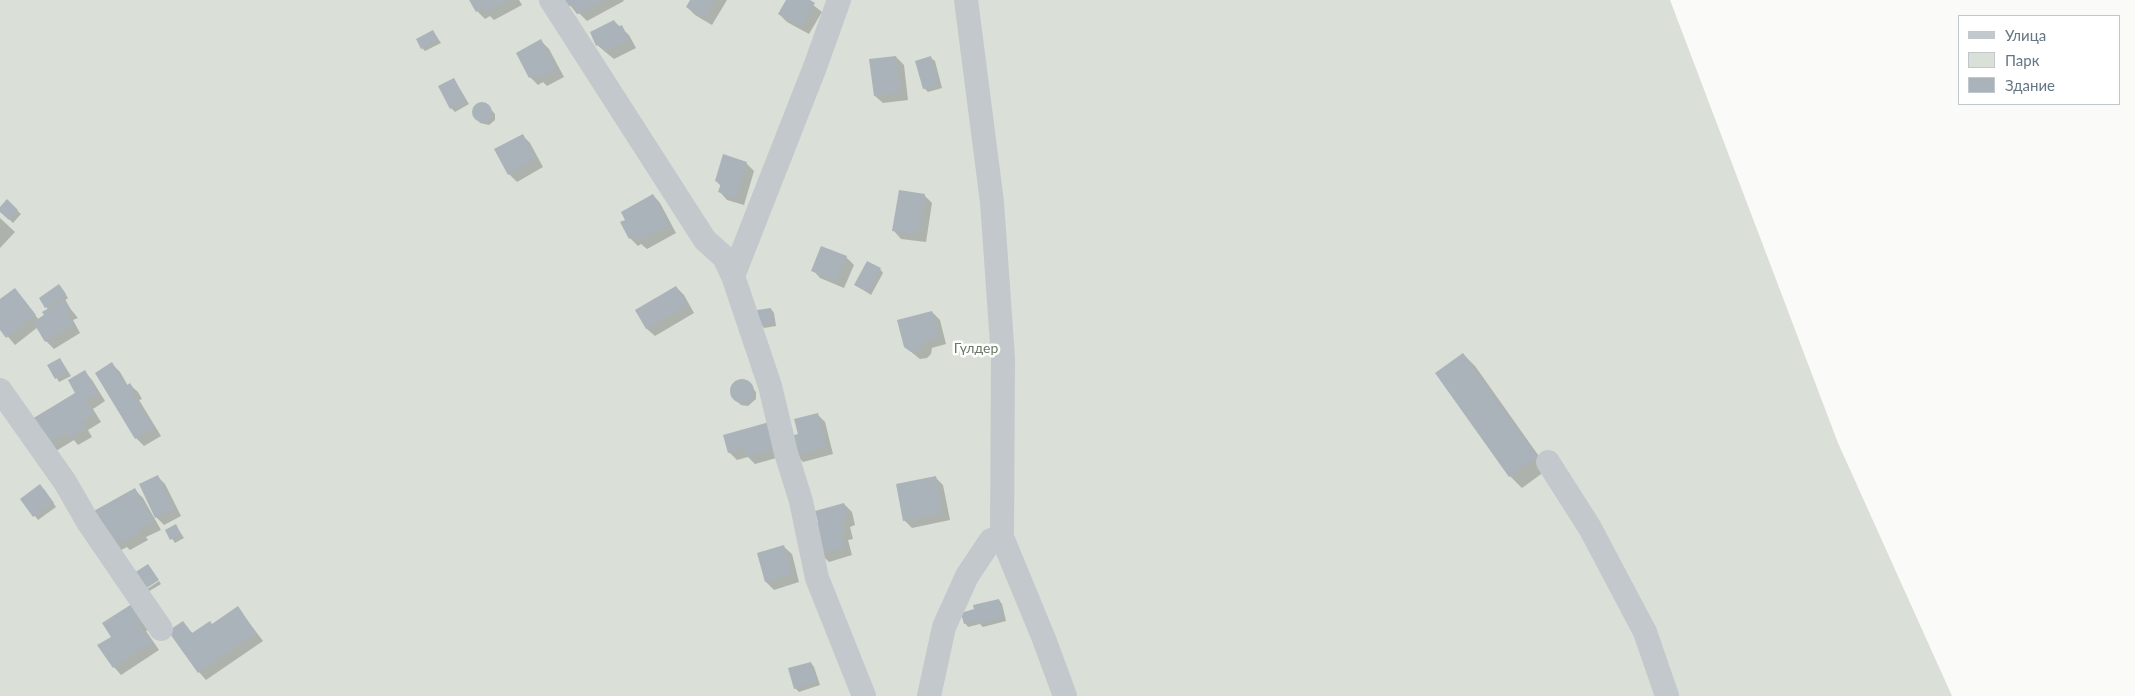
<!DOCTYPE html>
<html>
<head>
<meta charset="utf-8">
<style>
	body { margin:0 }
	#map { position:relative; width:2135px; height:696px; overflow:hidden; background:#fafaf8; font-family:Lato,sans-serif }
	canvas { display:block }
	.legend { position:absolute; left:1958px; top:15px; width:162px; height:90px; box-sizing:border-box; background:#fff; border:1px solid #c1c8cd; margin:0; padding:6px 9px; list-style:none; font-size:15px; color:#657683 }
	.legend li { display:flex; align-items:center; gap:10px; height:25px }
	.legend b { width:25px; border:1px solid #c1c8cd }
</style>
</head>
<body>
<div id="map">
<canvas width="2135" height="696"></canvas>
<ul class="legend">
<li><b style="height:6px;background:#c3c8cc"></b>Улица</li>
<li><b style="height:14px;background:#dadfd7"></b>Парк</li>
<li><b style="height:14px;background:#aab3b9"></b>Здание</li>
</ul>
</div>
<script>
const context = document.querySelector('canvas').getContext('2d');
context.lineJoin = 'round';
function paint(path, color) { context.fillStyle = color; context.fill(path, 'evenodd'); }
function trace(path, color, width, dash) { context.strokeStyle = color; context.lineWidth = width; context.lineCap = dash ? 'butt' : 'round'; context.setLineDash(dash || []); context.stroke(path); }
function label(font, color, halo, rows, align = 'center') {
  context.font = font + ' Lato,sans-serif'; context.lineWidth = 5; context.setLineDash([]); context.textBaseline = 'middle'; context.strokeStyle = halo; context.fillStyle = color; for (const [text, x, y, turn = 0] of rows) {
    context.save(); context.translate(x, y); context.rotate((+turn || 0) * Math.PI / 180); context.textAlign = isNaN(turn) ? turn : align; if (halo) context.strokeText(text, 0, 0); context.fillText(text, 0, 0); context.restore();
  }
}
paint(new Path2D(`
	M 0,0 L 1670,0 L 1838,443 L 1952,696 L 0,696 Z`), '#dadfd7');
paint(new Path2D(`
	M 471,0 L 519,0 L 522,5 L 494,20 L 490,16 L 485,19 L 477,11 Z
	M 566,0 L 623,0 L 624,1 L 587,21 L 579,13 L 577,14 Z
	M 692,0 L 727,0 L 712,25 L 695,15 L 687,7 Z
	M 787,0 L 807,0 L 822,12 L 809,34 L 787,22 L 779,14 Z
	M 614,21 L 629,35 L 636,48 L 614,59 L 597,45 Z
	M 433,31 L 441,43 L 425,51 L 422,48 Z
	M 541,41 L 549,49 L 564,77 L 547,86 L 543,82 L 538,85 L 530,77 Z
	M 896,57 L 904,65 L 908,100 L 883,103 L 875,96 Z
	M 931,58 L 935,61 L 942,88 L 928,92 L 924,88 Z
	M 454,79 L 469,104 L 455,112 L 451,108 Z
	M 479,104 L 487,105 L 495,114 L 495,120 L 489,125 L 480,123 L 473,114 L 474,108 Z
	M 522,135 L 530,143 L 543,167 L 517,182 L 509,174 Z
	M 746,163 L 754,171 L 744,205 L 727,200 L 720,192 L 721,186 L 716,181 Z
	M 653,195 L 660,203 L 676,233 L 647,249 L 641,244 L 638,246 L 630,238 Z
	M 924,195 L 932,203 L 926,242 L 901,239 L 894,231 Z
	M 7,201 L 21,214 L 13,223 L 0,210 Z
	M 0,218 L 15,232 L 0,248 Z
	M 846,257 L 854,265 L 844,288 L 820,278 L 813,270 Z
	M 880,269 L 883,273 L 871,295 L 856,285 Z
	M 676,287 L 684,295 L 694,313 L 655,336 L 647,329 L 636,311 Z
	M 62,289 L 68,298 L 64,301 L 78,318 L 73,320 L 80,333 L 54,349 L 46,341 L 38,327 L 15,345 L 0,327 L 0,301 L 15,290 L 39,320 L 46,316 L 49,310 L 46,307 Z
	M 771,309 L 774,313 L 776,326 L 764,328 L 761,324 Z
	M 932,312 L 940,320 L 946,344 L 932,348 L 931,354 L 927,358 L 920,359 L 905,347 Z
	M 1463,354 L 1475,366 L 1548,469 L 1522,488 L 1510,476 L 1437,373 Z
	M 60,359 L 71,376 L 59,382 L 49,365 Z
	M 112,364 L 120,372 L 128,386 L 130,385 L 138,392 L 142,399 L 139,400 L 161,436 L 144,446 L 136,438 Z
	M 85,372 L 92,380 L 105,401 L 93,409 L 101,422 L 88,430 L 92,437 L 78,445 L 74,440 L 56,451 L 48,443 L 77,394 Z
	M 740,380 L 747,382 L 756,392 L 756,399 L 748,406 L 741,405 L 732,396 L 732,386 Z
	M 817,414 L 825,422 L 833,454 L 803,462 L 796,454 L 799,435 Z
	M 780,431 L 787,455 L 755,464 L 748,457 L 737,460 L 729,452 Z
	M 157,476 L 165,484 L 181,516 L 164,525 L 156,517 Z
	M 935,477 L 943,485 L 950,520 L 912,528 L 904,520 Z
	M 44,489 L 56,507 L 38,520 L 22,499 Z
	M 135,490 L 143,498 L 161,530 L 146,537 L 148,540 L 130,550 L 127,547 L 119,551 L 111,543 Z
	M 844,504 L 852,512 L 855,525 L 850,527 L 853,539 L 848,540 L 852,555 L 829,562 L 821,554 L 819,523 Z
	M 176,526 L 184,538 L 175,543 L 167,531 Z
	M 784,547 L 792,554 L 799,582 L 774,590 L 766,582 L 758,554 Z
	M 159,581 L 161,584 L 146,593 L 144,591 Z
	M 999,600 L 1002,604 L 1006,621 L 983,627 L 980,624 L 968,627 L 965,623 Z
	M 135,603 L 153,627 L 146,631 L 159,650 L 121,675 L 114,667 L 112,637 Z
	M 238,608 L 263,641 L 206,680 L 199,672 L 183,623 L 193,634 L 213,625 Z
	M 811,663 L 814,667 L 820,685 L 799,692 L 795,688 Z`), '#0003');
paint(new Path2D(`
	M 469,0 L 509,0 L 485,13 L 482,8 L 476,12 Z
	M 564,0 L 604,0 L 578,14 L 573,4 L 568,7 Z
	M 690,0 L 715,0 L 704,18 L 686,7 Z
	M 786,0 L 810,0 L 815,3 L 801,27 L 778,14 Z
	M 614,20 L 618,27 L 622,25 L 629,40 L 605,52 L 600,43 L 596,46 L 590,32 Z
	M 433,30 L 438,39 L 421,49 L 416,39 Z
	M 541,39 L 557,69 L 539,79 L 536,74 L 529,78 L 516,53 Z
	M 896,56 L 901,92 L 874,96 L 869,59 Z
	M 931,56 L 939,84 L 923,89 L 915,61 Z
	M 454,78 L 466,101 L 450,109 L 438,86 Z
	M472 112a10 10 0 1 1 20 0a10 10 0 1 1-20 0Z
	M 523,134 L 536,159 L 508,175 L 494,149 Z
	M 723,154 L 747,162 L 736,198 L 718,192 L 721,183 L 715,181 Z
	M 899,190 L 925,194 L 918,235 L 892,231 Z
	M 653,194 L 670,225 L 638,242 L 634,236 L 629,239 L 620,222 L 625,220 L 621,212 Z
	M 7,199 L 18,210 L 9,220 L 0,212 L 0,207 Z
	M 821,246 L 847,256 L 836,281 L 811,271 Z
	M 867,261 L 881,268 L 867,292 L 854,285 Z
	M 59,284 L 66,294 L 45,308 L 39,298 Z
	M 676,286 L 687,305 L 646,329 L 635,310 Z
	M 15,288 L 36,315 L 6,338 L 0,330 L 0,299 Z
	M 65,299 L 71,310 L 66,312 L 73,325 L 45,342 L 33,322 L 44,315 L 42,312 Z
	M 771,308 L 773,323 L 760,325 L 757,310 Z
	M 932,311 L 939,337 L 924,341 L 923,346 L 919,350 L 911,352 L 904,347 L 897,320 Z
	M 1463,353 L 1538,457 L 1509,477 L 1435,373 Z
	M 60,358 L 68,372 L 55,379 L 47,365 Z
	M 112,362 L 126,386 L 130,383 L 135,391 L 132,392 L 154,427 L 135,439 L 95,373 Z
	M 85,370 L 98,393 L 86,400 L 94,414 L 81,422 L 86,428 L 69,438 L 66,433 L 47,444 L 32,419 L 75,393 L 68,380 Z
	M730 391a12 12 0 1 1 24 0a12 12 0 1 1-24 0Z
	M 818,413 L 826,447 L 795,455 L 790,436 L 798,434 L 794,419 Z
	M 773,421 L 780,447 L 747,457 L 744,448 L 728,453 L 723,435 Z
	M 158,475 L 174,509 L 155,518 L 139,484 Z
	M 936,476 L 943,513 L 903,521 L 896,484 Z
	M 40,484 L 54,503 L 33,517 L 20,499 Z
	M 135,488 L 154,522 L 139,529 L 141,532 L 122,543 L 120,539 L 110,544 L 92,512 Z
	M 844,503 L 848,517 L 842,519 L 846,531 L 841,532 L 845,548 L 820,554 L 811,524 L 818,522 L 815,511 Z
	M 176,524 L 181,534 L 170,540 L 165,530 Z
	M 784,545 L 792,574 L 765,582 L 757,553 Z
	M 148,564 L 159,580 L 142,591 L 131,575 Z
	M 999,599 L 1003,618 L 978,624 L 977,620 L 964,624 L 961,613 L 974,609 L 973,605 Z
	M 135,602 L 146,619 L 139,623 L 152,642 L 113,668 L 97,645 L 111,637 L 102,623 Z
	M 238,606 L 256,633 L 198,673 L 168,631 L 183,621 L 192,633 L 210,621 L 212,624 Z
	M 811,662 L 817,682 L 794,689 L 788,668 Z`), '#aab3b9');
trace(new Path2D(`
	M 551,0 L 705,240 L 724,257 L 733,276 L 770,386 L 786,453 L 801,501 L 817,578 L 864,696
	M 966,0 L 992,202 L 1003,358 L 1002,537 L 1044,639 L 1065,696
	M 733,276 L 815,67 L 839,0
	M 0,390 L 65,482 L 88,522 L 161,629
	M 1548,462 L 1590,528 L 1645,632 L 1667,696
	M 929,696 L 944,627 L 967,576 L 991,540 L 1002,537`), '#c3c8cc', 24);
label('14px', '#687a64', '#fff', [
	["Гүлдер",976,348]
]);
</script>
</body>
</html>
